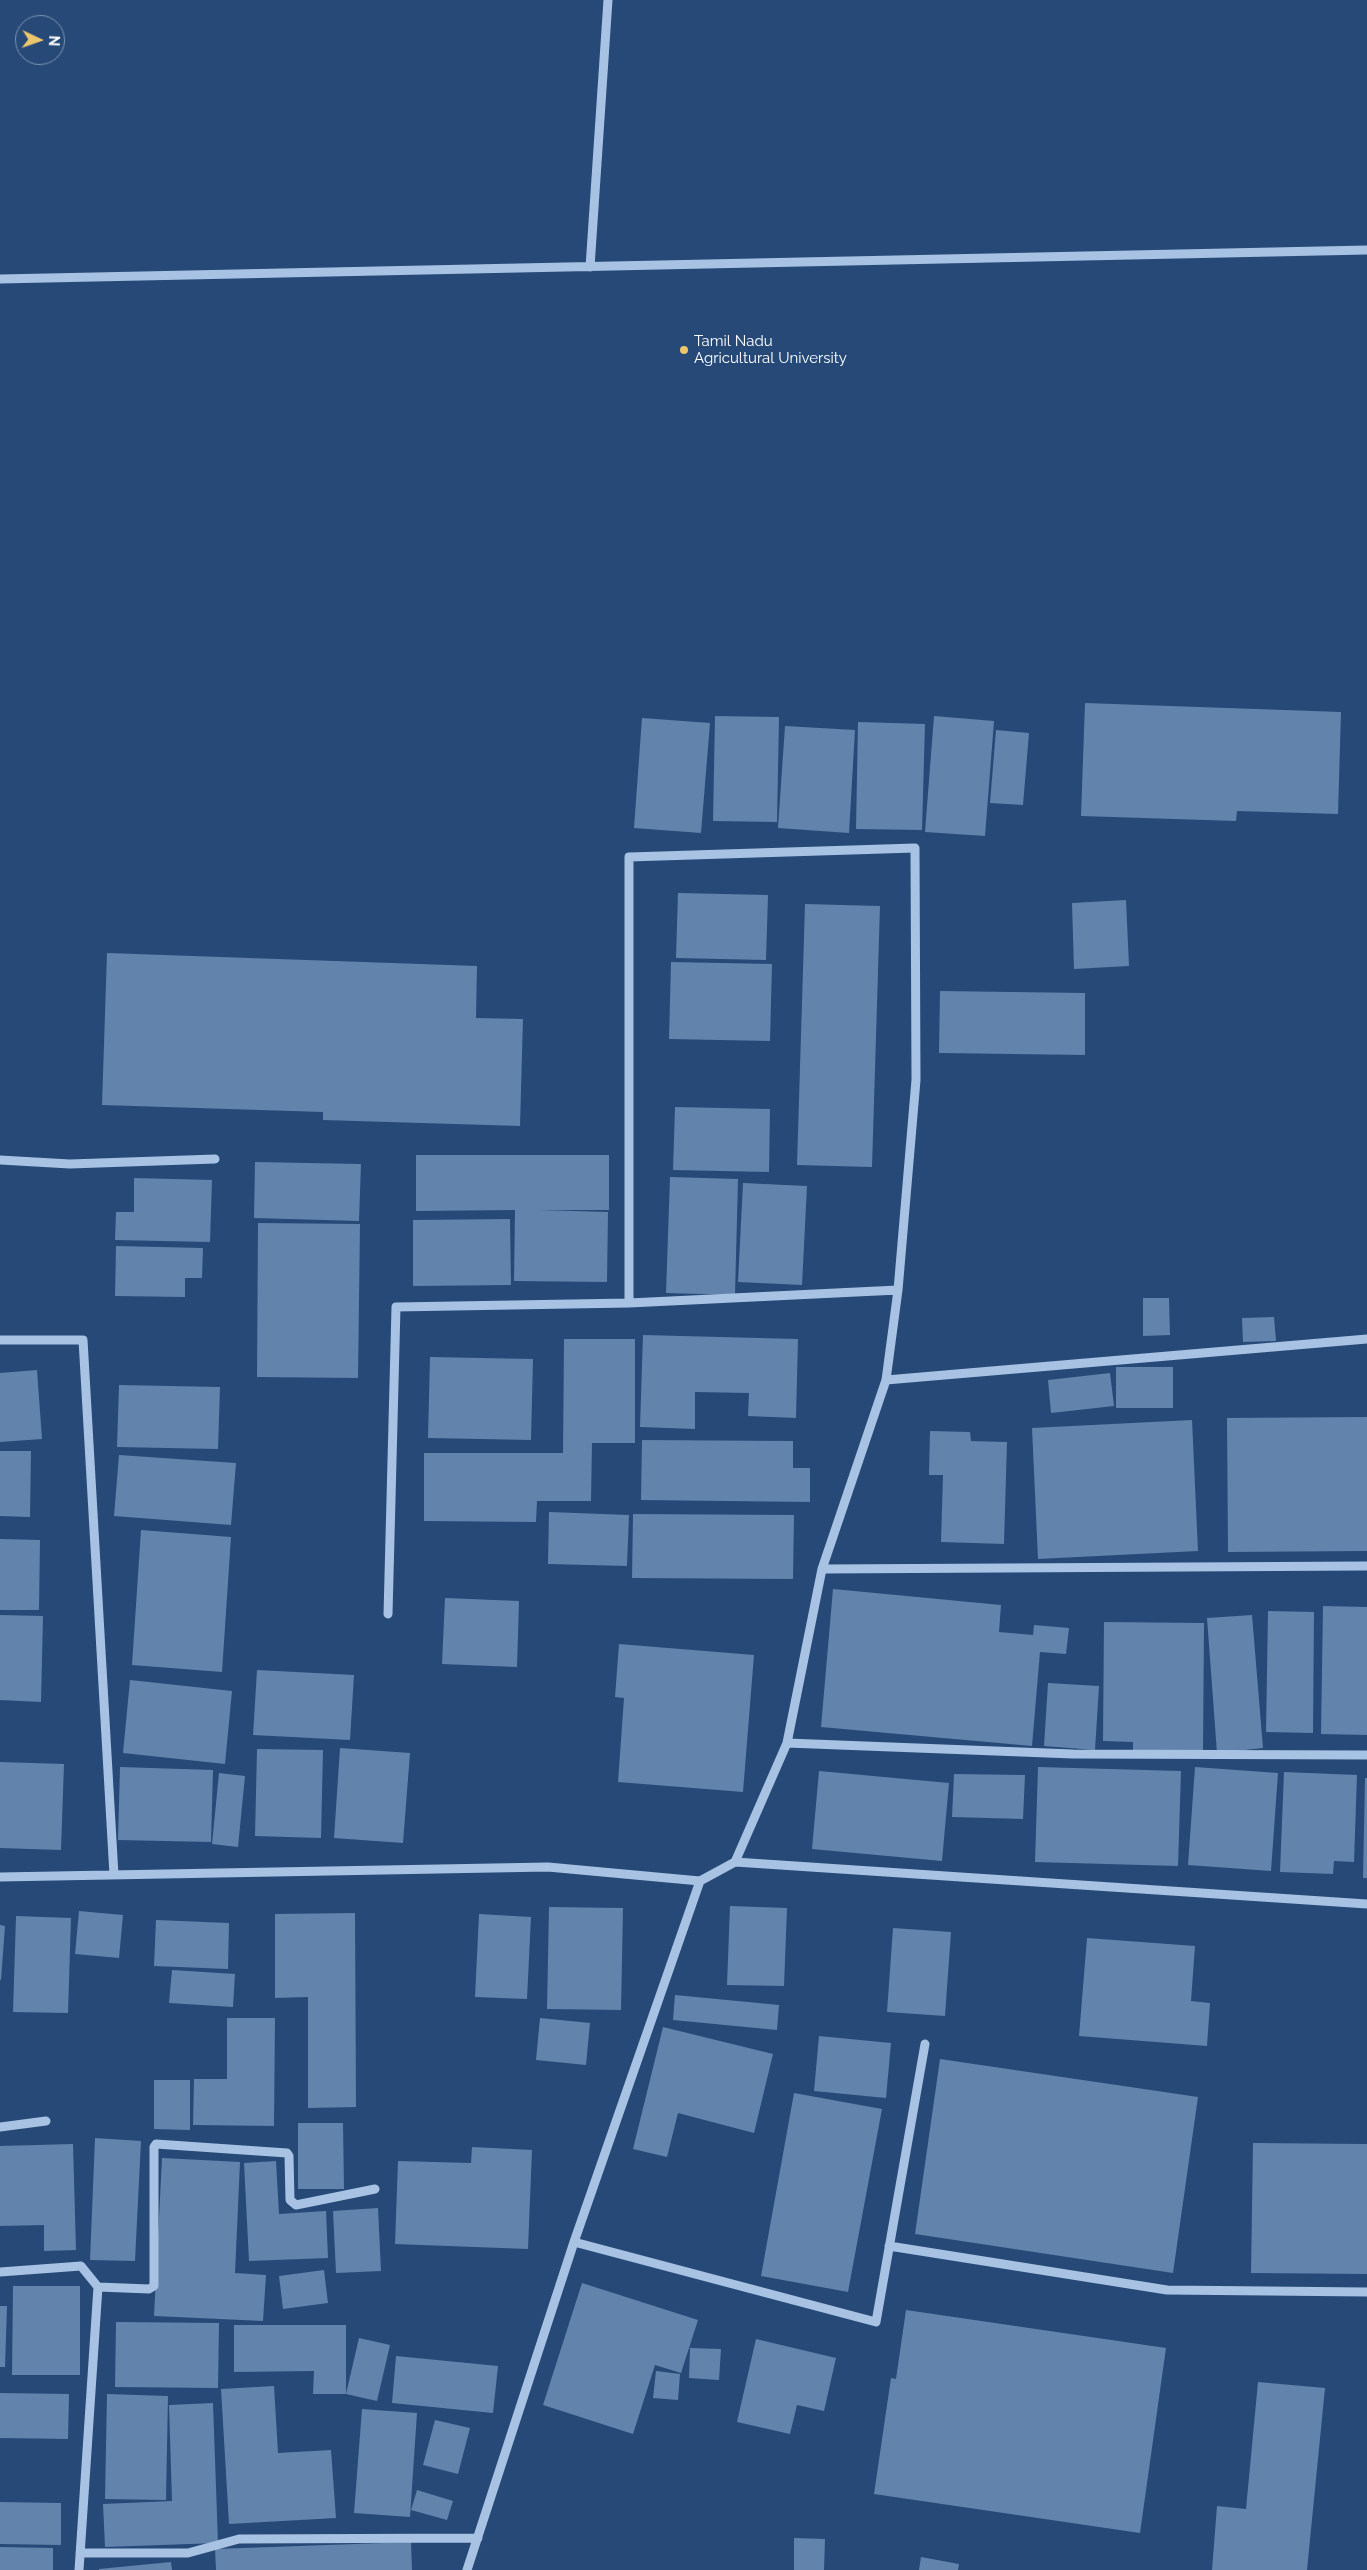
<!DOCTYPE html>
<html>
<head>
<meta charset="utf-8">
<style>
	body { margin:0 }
	#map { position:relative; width:1367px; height:2570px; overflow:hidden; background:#264977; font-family:Raleway,sans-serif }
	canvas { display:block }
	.north { position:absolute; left:15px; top:15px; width:50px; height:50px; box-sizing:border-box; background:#264977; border:1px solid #7d92ad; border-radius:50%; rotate:93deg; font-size:14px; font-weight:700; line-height:20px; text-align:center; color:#fff }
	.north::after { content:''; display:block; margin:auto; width:18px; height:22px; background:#ebc66d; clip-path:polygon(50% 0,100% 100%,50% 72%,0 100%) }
</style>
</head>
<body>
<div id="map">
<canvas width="1367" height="2570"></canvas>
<div class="north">N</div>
</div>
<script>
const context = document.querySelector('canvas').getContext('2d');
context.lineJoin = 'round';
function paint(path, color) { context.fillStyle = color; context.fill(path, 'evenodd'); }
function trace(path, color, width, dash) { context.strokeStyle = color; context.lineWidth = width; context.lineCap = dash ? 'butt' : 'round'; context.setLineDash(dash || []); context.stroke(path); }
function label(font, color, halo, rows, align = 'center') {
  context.font = font + ' Raleway,sans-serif'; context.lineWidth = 4; context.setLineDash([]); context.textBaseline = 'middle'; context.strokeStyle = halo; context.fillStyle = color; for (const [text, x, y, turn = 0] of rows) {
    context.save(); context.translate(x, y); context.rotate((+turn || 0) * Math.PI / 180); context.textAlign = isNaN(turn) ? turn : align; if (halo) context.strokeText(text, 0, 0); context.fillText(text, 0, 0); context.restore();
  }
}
paint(new Path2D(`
	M 1085,703 L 1341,712 L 1338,814 L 1237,811 L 1236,821 L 1081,816 Z
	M 715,716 L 779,717 L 777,822 L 713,821 Z
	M 934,716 L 994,721 L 985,836 L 925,832 Z
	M 642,718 L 710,723 L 701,833 L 634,828 Z
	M 858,722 L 925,724 L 922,830 L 856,829 Z
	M 785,726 L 855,730 L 849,833 L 778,828 Z
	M 996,730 L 1029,733 L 1023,805 L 990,803 Z
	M 678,893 L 768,895 L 766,960 L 676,958 Z
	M 1126,900 L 1129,966 L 1074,969 L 1072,903 Z
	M 805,904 L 880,906 L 872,1167 L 797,1165 Z
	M 107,953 L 477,966 L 476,1018 L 523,1019 L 520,1126 L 323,1120 L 323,1112 L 102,1105 Z
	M 671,962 L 772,964 L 770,1041 L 669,1039 Z
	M 940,991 L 1085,993 L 1085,1055 L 939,1053 Z
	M 675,1107 L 770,1109 L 769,1172 L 673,1170 Z
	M 416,1155 L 609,1155 L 609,1210 L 540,1210 L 608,1212 L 607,1282 L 514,1281 L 515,1210 L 416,1211 Z
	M 255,1162 L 361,1164 L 359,1221 L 254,1218 Z
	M 670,1177 L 738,1179 L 735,1295 L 666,1293 Z
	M 134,1178 L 212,1180 L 210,1242 L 115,1240 L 116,1212 L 134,1212 Z
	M 743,1183 L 807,1186 L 802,1285 L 738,1282 Z
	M 510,1219 L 511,1285 L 413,1286 L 413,1220 Z
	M 258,1223 L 360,1224 L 358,1378 L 257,1377 Z
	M 116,1246 L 203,1248 L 202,1278 L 185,1278 L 185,1297 L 115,1296 Z
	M 1143,1298 L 1169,1298 L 1170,1335 L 1143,1336 Z
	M 1274,1317 L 1276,1341 L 1243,1342 L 1242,1318 Z
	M 643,1335 L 798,1339 L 796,1418 L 748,1416 L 749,1393 L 695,1392 L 695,1429 L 640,1427 Z
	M 564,1339 L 635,1339 L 635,1443 L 592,1443 L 591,1501 L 537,1501 L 536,1522 L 424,1521 L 424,1453 L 563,1453 Z
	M 430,1357 L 533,1359 L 531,1440 L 428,1438 Z
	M 1116,1367 L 1173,1367 L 1173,1408 L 1116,1408 Z
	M 37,1370 L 42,1439 L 0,1442 L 0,1373 Z
	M 1110,1373 L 1114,1406 L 1051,1413 L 1048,1380 Z
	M 119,1385 L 220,1387 L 218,1449 L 117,1447 Z
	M 1367,1417 L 1367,1551 L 1228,1552 L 1227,1418 Z
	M 1192,1420 L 1198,1551 L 1038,1559 L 1032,1428 Z
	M 930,1431 L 970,1432 L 971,1441 L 1007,1442 L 1004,1544 L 941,1542 L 943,1475 L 929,1475 Z
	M 642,1440 L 793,1441 L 793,1468 L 810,1468 L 810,1502 L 641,1500 Z
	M 0,1451 L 31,1451 L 30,1517 L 0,1516 Z
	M 119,1455 L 236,1463 L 231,1525 L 114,1516 Z
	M 549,1512 L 629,1515 L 627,1566 L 548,1564 Z
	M 633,1514 L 794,1515 L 793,1579 L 632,1578 Z
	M 141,1530 L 231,1537 L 222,1672 L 132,1665 Z
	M 0,1539 L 40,1540 L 39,1610 L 0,1610 Z
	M 833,1589 L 1001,1605 L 999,1632 L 1033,1635 L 1034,1625 L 1069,1628 L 1066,1654 L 1040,1652 L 1032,1746 L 821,1727 Z
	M 445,1598 L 519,1601 L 517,1667 L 442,1664 Z
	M 1323,1606 L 1367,1607 L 1367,1735 L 1321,1734 Z
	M 1268,1611 L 1314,1612 L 1313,1733 L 1266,1732 Z
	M 0,1615 L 43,1616 L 41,1702 L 0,1700 Z
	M 1252,1615 L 1263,1748 L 1217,1753 L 1207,1618 Z
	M 1104,1622 L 1204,1623 L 1203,1752 L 1133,1751 L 1133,1742 L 1103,1741 Z
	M 619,1644 L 754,1655 L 743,1792 L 618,1782 L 624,1698 L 615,1697 Z
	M 257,1670 L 354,1675 L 350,1740 L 253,1735 Z
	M 130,1680 L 232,1691 L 225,1764 L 123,1753 Z
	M 1048,1683 L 1099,1686 L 1095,1750 L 1044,1746 Z
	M 340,1748 L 410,1753 L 403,1843 L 334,1838 Z
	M 257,1749 L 323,1750 L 321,1838 L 255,1836 Z
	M 0,1762 L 64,1764 L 61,1850 L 0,1848 Z
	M 120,1767 L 213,1770 L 211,1842 L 118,1840 Z
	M 1038,1767 L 1181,1771 L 1178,1866 L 1035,1862 Z
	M 1195,1767 L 1278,1773 L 1271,1871 L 1188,1865 Z
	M 819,1771 L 949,1783 L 942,1861 L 812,1849 Z
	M 1284,1772 L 1357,1775 L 1354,1862 L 1334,1861 L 1333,1874 L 1280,1872 Z
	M 219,1773 L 245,1776 L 238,1847 L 212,1844 Z
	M 954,1774 L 1025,1775 L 1023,1819 L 952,1817 Z
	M 1365,1778 L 1367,1778 L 1367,1878 L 1363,1878 Z
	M 730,1906 L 787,1908 L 784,1986 L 727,1985 Z
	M 549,1907 L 623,1908 L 621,2010 L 547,2009 Z
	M 79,1911 L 123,1915 L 119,1958 L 75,1954 Z
	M 355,1913 L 356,2107 L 308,2108 L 308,1997 L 275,1998 L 275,1914 Z
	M 479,1914 L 531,1917 L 527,1999 L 475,1997 Z
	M 16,1916 L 71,1918 L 68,2013 L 13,2012 Z
	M 156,1920 L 229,1923 L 228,1969 L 154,1966 Z
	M 0,1925 L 5,1926 L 1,1980 L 0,1980 Z
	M 893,1928 L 951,1932 L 945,2016 L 887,2012 Z
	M 1087,1938 L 1195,1946 L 1191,2001 L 1210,2003 L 1207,2046 L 1079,2036 Z
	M 172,1970 L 235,1974 L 233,2007 L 169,2003 Z
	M 675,1995 L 779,2005 L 777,2030 L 673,2020 Z
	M 227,2018 L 275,2018 L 274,2126 L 193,2125 L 194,2079 L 227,2079 Z
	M 540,2018 L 590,2023 L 586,2065 L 536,2060 Z
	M 663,2027 L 773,2054 L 754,2133 L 678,2113 L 667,2157 L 633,2149 Z
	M 819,2036 L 891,2043 L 886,2098 L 814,2091 Z
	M 940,2059 L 1198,2097 L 1173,2273 L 915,2234 Z
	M 154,2080 L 190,2080 L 190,2130 L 154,2129 Z
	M 794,2093 L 882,2109 L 848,2292 L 761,2276 Z
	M 298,2123 L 343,2123 L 344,2189 L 298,2189 Z
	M 95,2138 L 141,2141 L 135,2261 L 90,2260 Z
	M 1253,2143 L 1367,2144 L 1367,2274 L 1251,2273 Z
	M 73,2144 L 76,2250 L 44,2251 L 44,2225 L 0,2226 L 0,2146 Z
	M 472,2147 L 532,2150 L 528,2249 L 395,2244 L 398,2161 L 471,2163 Z
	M 162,2158 L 240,2162 L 235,2273 L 266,2275 L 263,2321 L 154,2316 Z
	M 276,2161 L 279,2214 L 326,2211 L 328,2258 L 249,2261 L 244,2163 Z
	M 378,2208 L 381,2271 L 336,2273 L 333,2211 Z
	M 324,2270 L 328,2303 L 283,2309 L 279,2276 Z
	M 582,2283 L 698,2320 L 681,2373 L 655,2365 L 633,2434 L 543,2405 Z
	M 13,2286 L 80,2286 L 80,2375 L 12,2375 Z
	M 0,2306 L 7,2306 L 5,2367 L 0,2367 Z
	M 906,2310 L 1166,2348 L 1140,2533 L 874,2494 L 891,2378 L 896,2379 Z
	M 116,2322 L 219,2323 L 218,2388 L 115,2387 Z
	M 234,2325 L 346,2325 L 346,2394 L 313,2394 L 314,2371 L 234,2372 Z
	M 359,2338 L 390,2345 L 377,2401 L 346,2394 Z
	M 756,2339 L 836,2358 L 824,2411 L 797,2405 L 790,2434 L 737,2422 Z
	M 690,2348 L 721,2349 L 719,2380 L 689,2378 Z
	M 396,2356 L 498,2366 L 493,2413 L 392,2403 Z
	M 656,2371 L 680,2374 L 678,2400 L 653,2398 Z
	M 1258,2382 L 1325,2388 L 1307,2570 L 1212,2570 L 1217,2506 L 1246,2509 Z
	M 274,2386 L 278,2453 L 331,2450 L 336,2518 L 229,2524 L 221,2389 Z
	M 0,2393 L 69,2394 L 68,2439 L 0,2438 Z
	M 107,2394 L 168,2396 L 166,2500 L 105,2499 Z
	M 213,2403 L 218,2543 L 105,2547 L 103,2504 L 172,2501 L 169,2405 Z
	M 362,2409 L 417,2413 L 410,2517 L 354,2513 Z
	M 435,2420 L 470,2428 L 458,2474 L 423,2465 Z
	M 417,2490 L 453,2501 L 447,2520 L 411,2510 Z
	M 0,2502 L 61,2503 L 61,2545 L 0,2544 Z
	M 794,2538 L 825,2539 L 824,2570 L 794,2570 Z
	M 411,2542 L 412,2570 L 216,2570 L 215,2549 Z
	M 0,2547 L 53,2548 L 53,2570 L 0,2570 Z
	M 921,2557 L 959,2564 L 958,2570 L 919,2570 Z
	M 171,2562 L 172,2570 L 99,2570 L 99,2569 Z`), '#6283ab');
trace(new Path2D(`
	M 590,267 L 608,0
	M 0,279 L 1367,250
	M 0,1160 L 70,1164 L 215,1159
	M 629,1303 L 629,857 L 915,848 L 916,1080 L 898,1290
	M 0,1340 L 83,1340 L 114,1875
	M 822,1569 L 1367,1566
	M 388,1614 L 396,1307 L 629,1303 L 898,1290 L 886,1380
	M 787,1743 L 1073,1754 L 1367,1755
	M 735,1862 L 1367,1904
	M 0,1877 L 548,1867 L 700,1881
	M 0,2127 L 46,2121
	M 574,2242 L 876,2322 L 925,2044
	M 889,2246 L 1167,2290 L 1367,2292
	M 0,2272 L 81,2266 L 98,2287 L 79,2570
	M 98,2287 L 149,2289 L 154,2286 L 154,2147 L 156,2144 L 287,2153 L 289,2156 L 290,2200 L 296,2205 L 375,2189
	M 80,2553 L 188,2553 L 239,2539 L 478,2538
	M 467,2570 L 574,2242 L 700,1881 L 735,1862 L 787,1743 L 822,1569 L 886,1380 L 1367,1339`), '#a7c2e2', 9);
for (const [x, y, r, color] of [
	[684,350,5,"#ebc66d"]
]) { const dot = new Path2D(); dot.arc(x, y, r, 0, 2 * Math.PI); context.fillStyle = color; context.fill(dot); trace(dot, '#264977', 2); }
label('15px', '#fff', '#264977', [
	["Tamil Nadu",694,341],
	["Agricultural University",694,358]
], 'left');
</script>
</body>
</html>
